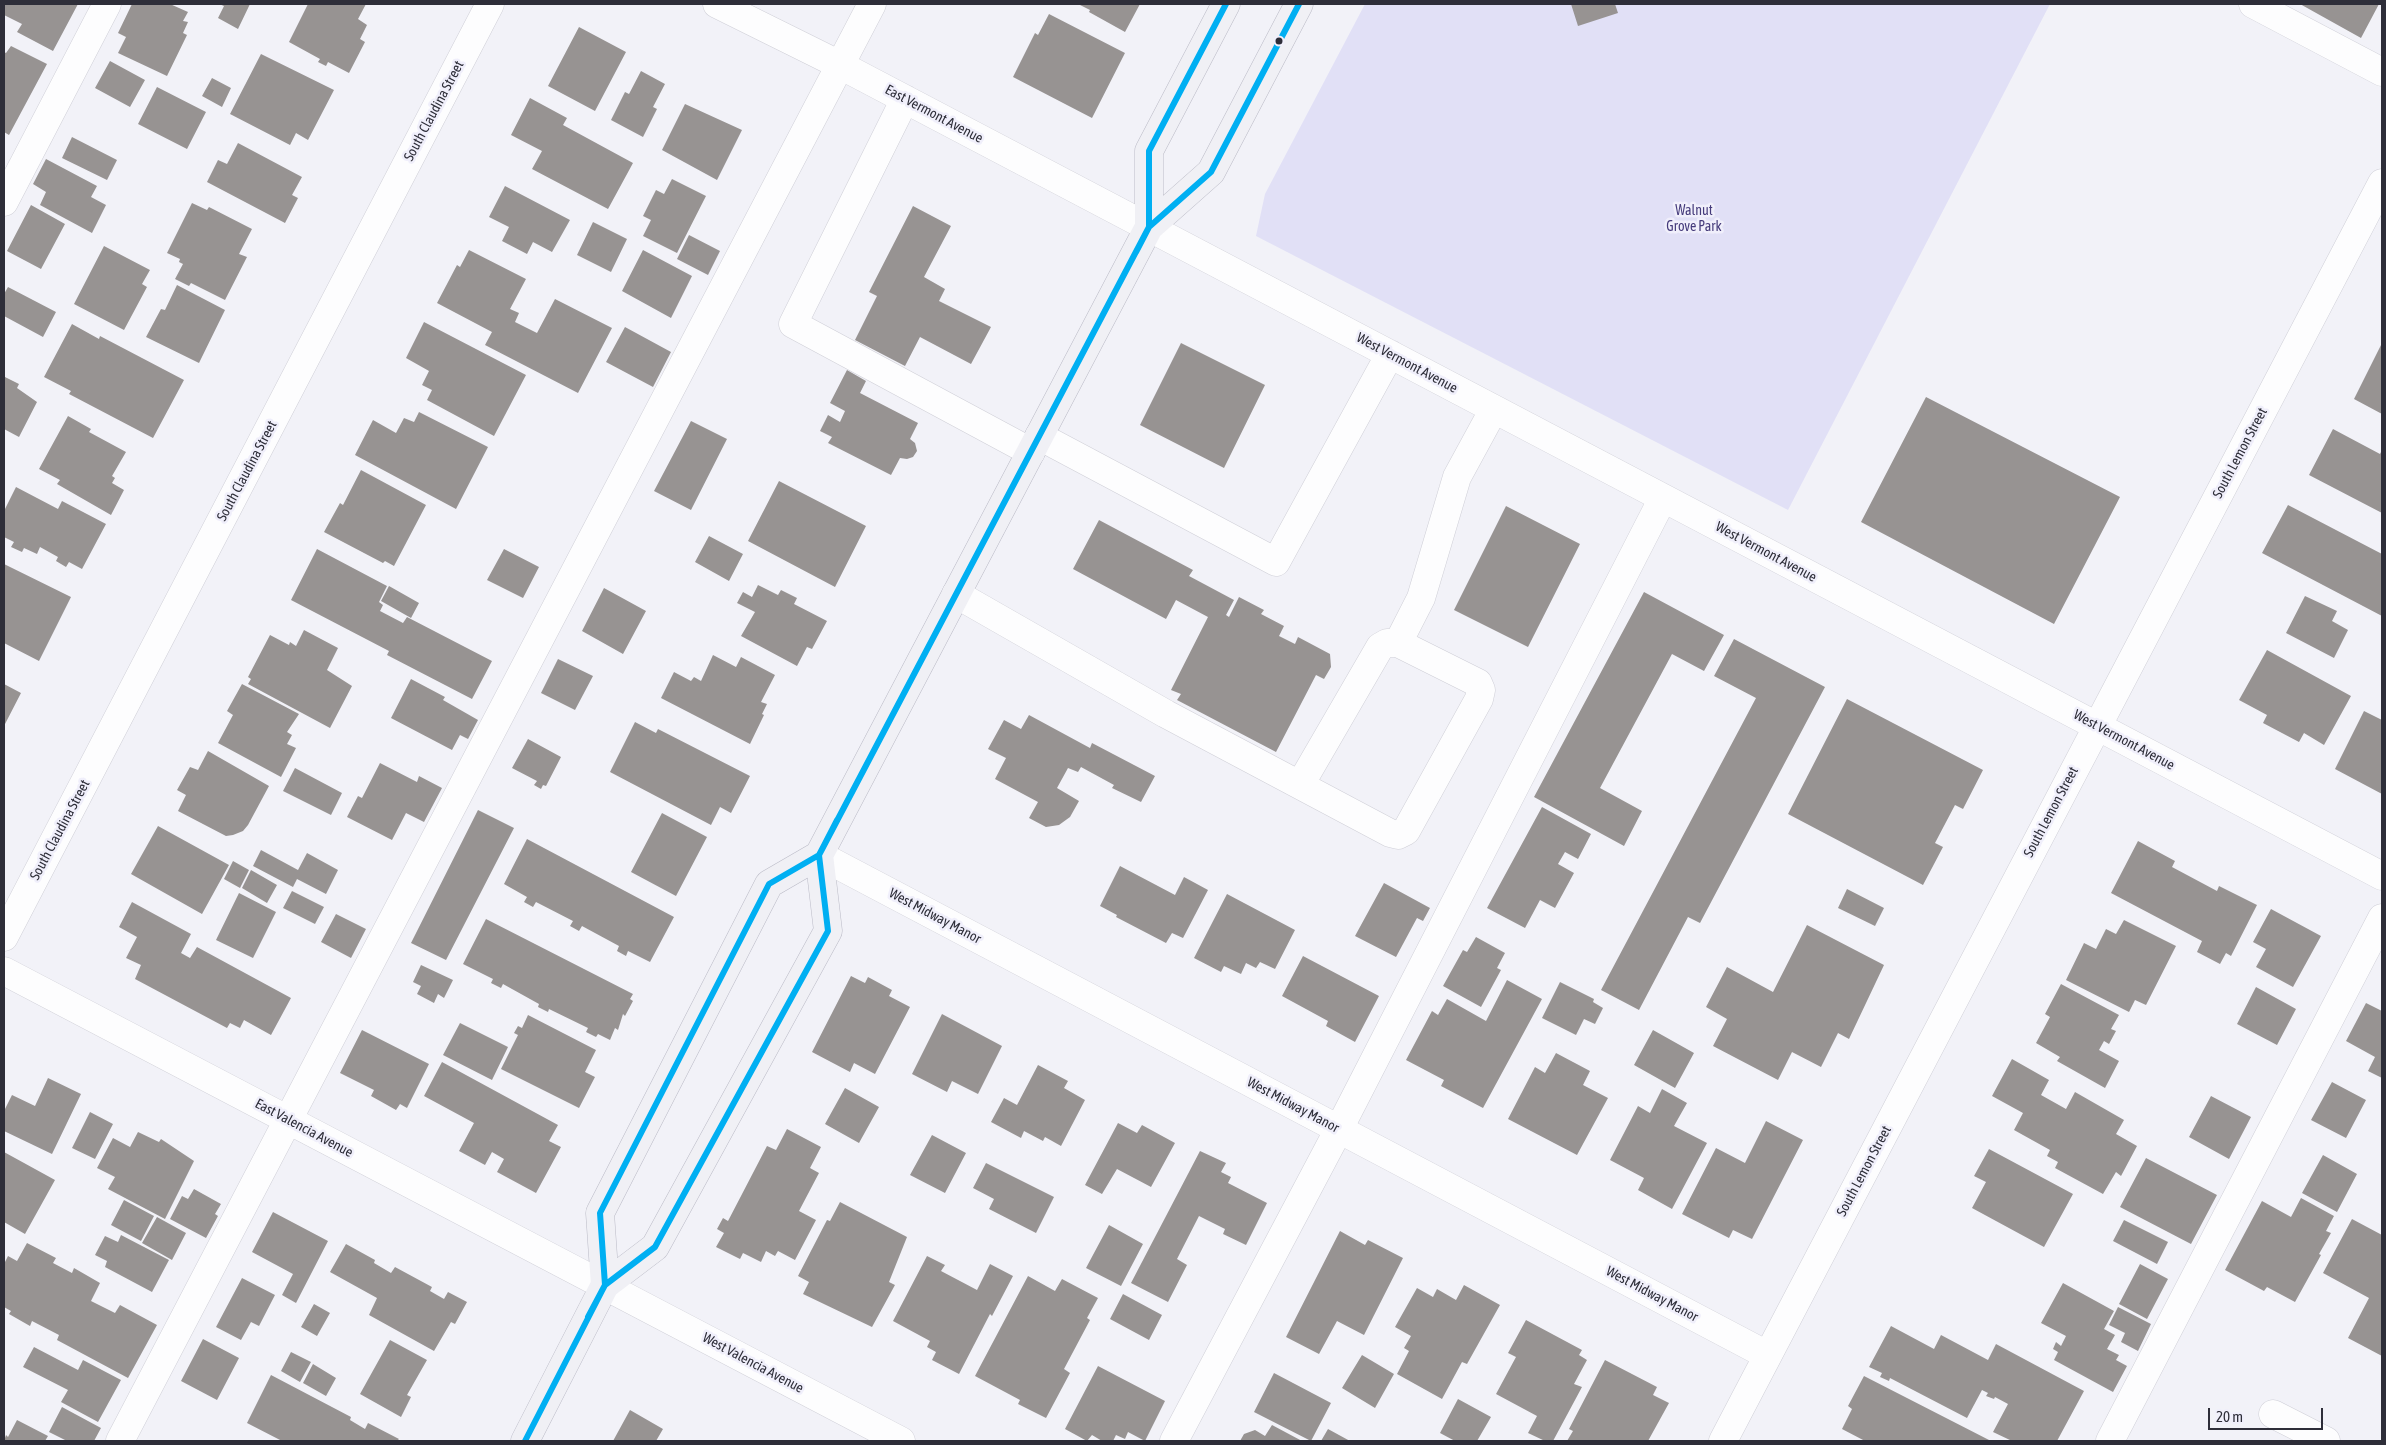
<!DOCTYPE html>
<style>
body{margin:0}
#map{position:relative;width:2386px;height:1445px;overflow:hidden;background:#f2f2f8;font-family:"Asap Condensed",sans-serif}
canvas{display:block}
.frame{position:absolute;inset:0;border:5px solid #2e2e39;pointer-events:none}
.scale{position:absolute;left:2208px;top:1408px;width:115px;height:22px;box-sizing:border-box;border:2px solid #2e2e39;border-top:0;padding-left:6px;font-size:15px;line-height:18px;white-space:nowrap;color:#2e2e39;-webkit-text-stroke:4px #f0effb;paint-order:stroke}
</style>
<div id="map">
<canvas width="2386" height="1445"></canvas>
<div class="frame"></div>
<div class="scale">20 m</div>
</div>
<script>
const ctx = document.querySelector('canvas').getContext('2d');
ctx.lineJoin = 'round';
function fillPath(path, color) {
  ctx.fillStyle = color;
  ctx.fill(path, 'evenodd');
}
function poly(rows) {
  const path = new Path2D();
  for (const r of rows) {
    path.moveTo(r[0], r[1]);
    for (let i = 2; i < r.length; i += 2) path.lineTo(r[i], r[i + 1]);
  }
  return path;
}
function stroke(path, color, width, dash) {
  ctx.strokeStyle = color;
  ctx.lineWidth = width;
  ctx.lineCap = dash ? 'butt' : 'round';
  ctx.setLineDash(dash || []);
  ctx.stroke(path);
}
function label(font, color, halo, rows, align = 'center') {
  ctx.font = font + ' "Asap Condensed",sans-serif';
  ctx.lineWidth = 5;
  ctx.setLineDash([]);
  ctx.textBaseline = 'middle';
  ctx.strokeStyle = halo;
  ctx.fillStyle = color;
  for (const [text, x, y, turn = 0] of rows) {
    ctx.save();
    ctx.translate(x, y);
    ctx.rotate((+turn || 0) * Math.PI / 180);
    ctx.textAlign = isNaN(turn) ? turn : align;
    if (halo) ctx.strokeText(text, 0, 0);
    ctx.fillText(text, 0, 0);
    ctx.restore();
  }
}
fillPath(poly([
 [1365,4,2050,4,1788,510,1256,236,1265,194]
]), '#e1e0f6');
fillPath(poly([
 [4,4,78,4,53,51,17,32,22,24,4,15],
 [132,4,170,4,188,12,183,21,188,22,183,33,187,35,167,76,118,53,126,37,118,33],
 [219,4,250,4,238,29,218,18,224,6],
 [308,4,366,4,358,19,367,25,360,39,365,42,349,73,328,62,326,66,318,62,320,59,289,42],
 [1078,4,1140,4,1125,32,1089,12,1090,10],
 [1571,4,1615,4,1618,13,1578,26],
 [2300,4,2379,4,2361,38],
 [1049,14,1125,53,1092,118,1013,77,1035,33,1038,35],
 [579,27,626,52,595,111,548,86],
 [11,46,47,64,9,135,4,132,4,52,6,53],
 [261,54,334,90,308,140,296,133,290,145,230,114],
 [110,61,145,80,130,107,95,88],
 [641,71,665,84,653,107,657,109,643,137,611,120,625,92,629,94],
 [212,78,231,88,222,107,202,96],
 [157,87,206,112,187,149,138,124],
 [530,98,567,118,563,125,633,163,608,209,532,169,542,151,511,135],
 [685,104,742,130,717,180,662,150],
 [72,137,117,160,107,180,62,158],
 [238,143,302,177,292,195,298,198,285,223,207,182,218,160,227,164],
 [46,159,97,186,91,197,106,205,92,233,40,205,46,192,33,184],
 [672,179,706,196,677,253,643,236,651,220,643,216,656,190,664,194],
 [505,186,570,220,552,252,533,242,527,254,502,241,509,227,489,217],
 [192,203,207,210,209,207,252,229,239,254,247,257,225,300,191,283,189,286,175,279,183,264,179,262,180,259,167,253],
 [31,205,65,224,41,269,7,251],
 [913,206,951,226,924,277,945,289,939,301,991,327,971,364,920,337,905,366,855,340,877,296,869,292],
 [593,222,627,239,611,272,577,255],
 [689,235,720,251,708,275,677,259],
 [104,246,150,270,142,284,147,287,124,330,74,304],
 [469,250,526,279,510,309,519,313,515,322,537,333,555,299,612,328,578,393,485,345,492,332,437,303,457,265,460,267],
 [643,250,692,276,671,318,622,291],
 [177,285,225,310,199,363,146,337,161,309,165,310],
 [8,287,56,312,43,337,4,316,4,294],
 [424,322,526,375,494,436,427,400,432,390,422,385,429,371,406,358],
 [72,324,99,339,100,336,184,380,153,438,69,394,71,391,44,377],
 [625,327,671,352,653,387,606,362],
 [1181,343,1265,385,1224,468,1140,425],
 [2382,343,2382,414,2354,399],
 [847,370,866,381,860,393,918,423,910,439,915,443,917,451,913,457,907,459,900,458,891,475,828,443,832,437,820,431,828,415,840,422,845,411,830,403],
 [5,377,19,384,17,388,37,402,19,437,4,429],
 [1926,397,2120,497,2054,624,1861,522],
 [419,412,488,447,456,509,355,455,373,420,396,433,404,418,414,422],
 [68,416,91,429,89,432,126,452,112,476,115,478,112,483,124,490,111,515,57,484,60,480,39,469],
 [691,421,727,439,691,510,654,491],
 [2333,429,2380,454,2382,450,2382,513,2309,475],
 [361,470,426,505,394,566,385,561,383,563,324,532,340,503,343,505],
 [779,481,866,526,835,587,748,541],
 [16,487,58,509,62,501,106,524,82,569,69,562,66,567,56,561,58,557,40,547,37,554,24,548,22,552,11,547,14,542,4,537,4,511],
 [2288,505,2382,554,2382,616,2262,553],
 [1506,506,1580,544,1528,647,1454,610],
 [1099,520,1193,570,1189,576,1234,600,1226,615,1229,617,1239,597,1264,610,1261,614,1284,626,1279,636,1295,644,1298,637,1330,654,1331,667,1324,679,1316,675,1276,752,1177,700,1181,694,1171,690,1208,617,1176,600,1166,619,1073,569],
 [709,536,743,554,729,581,695,562],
 [317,549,387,586,379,602,383,605,380,611,403,623,407,617,492,661,472,699,387,655,389,651,291,600],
 [504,549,539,567,523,598,487,580],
 [4,564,71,597,39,661,4,643],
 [758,585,778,595,781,590,797,598,794,604,827,621,812,649,807,647,797,666,741,636,755,612,737,603,743,592,752,597],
 [389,586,419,603,411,618,381,601],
 [604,588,646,611,623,654,582,631],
 [1644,592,1724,635,1704,671,1672,654,1600,788,1642,811,1624,846,1534,797],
 [2305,596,2337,611,2332,621,2348,630,2334,658,2286,633],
 [304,630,338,648,327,670,352,686,330,728,248,684,251,679,248,677,270,635,289,645,290,642,296,646],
 [1734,639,1825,687,1700,923,1688,917,1639,1010,1601,990,1756,698,1714,676],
 [2267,650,2351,696,2324,745,2304,733,2299,742,2263,723,2267,715,2239,700],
 [713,655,736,667,741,657,775,675,761,702,767,704,762,714,764,715,750,744,661,698,674,672,691,681,694,677,701,681],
 [558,659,593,676,575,710,541,693],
 [411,679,445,697,443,700,478,720,468,739,460,735,452,750,391,718],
 [4,684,21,693,4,726],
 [242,684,299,714,287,732,292,735,287,744,296,748,281,777,218,743,233,715,227,711],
 [1847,699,1983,770,1963,809,1955,805,1935,843,1943,847,1923,885,1788,814],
 [2364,711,2382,720,2382,794,2335,769],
 [1029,715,1090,748,1092,743,1155,776,1141,802,1112,788,1114,785,1081,767,1078,772,1068,768,1057,788,1079,801,1070,817,1059,825,1046,827,1029,818,1038,802,995,779,1006,758,988,749,1004,720,1021,729],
 [635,722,656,733,658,729,750,776,731,813,720,807,711,825,610,772],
 [528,739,561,757,546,786,543,785,541,789,534,785,537,781,512,768],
 [208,751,269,786,248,825,243,831,233,835,226,836,178,811,186,795,177,790,190,767,198,770],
 [380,763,417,782,419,776,442,788,424,822,406,813,392,840,347,817,358,796,362,798],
 [295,768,342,793,331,815,283,791],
 [1542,807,1591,834,1578,859,1565,852,1558,864,1574,873,1555,908,1540,900,1525,928,1487,908],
 [478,810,514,828,446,960,411,943],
 [662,813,707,837,676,896,631,872],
 [158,826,229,865,202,914,131,874],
 [527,839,674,917,650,962,628,951,626,956,617,951,619,946,582,926,579,931,570,926,573,921,536,902,533,907,524,902,527,897,504,884],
 [2138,841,2175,861,2172,867,2217,891,2219,886,2257,905,2231,956,2226,953,2220,964,2197,952,2202,941,2111,893],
 [261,850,298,870,307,853,338,870,326,894,297,879,293,887,253,866],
 [233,861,249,870,240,888,224,879],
 [1120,866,1175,895,1184,877,1208,890,1183,938,1172,933,1166,943,1116,917,1117,915,1100,906],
 [251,870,277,885,267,903,242,888],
 [1384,883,1430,908,1423,921,1417,918,1396,957,1355,936],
 [1847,889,1884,908,1875,926,1838,908],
 [292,891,324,907,315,924,283,908],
 [239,893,276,912,253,958,216,940],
 [1227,894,1295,930,1275,969,1260,962,1256,968,1246,963,1241,974,1224,966,1221,972,1194,958],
 [132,902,191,934,181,953,190,958,197,947,291,998,271,1035,244,1020,240,1028,230,1023,227,1028,135,979,141,965,126,958,137,937,119,927],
 [2271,909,2321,936,2293,987,2256,967,2266,949,2253,942],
 [336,914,366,929,351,958,321,942],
 [486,919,633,994,630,999,633,1001,625,1016,623,1014,618,1030,615,1028,610,1040,598,1034,596,1037,586,1032,588,1028,549,1009,548,1012,538,1007,539,1004,503,984,501,988,491,983,493,979,463,964],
 [2124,920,2176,946,2146,1005,2135,1000,2129,1012,2066,980,2084,943,2096,949,2106,929,2116,934],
 [1807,925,1884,965,1849,1039,1838,1033,1821,1067,1792,1052,1778,1080,1713,1046,1727,1019,1706,1007,1727,967,1773,992],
 [1476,937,1505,953,1497,968,1501,970,1481,1007,1443,986,1463,950,1467,952],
 [1303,956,1379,996,1355,1042,1326,1026,1328,1021,1282,996],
 [421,965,453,980,444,998,438,994,434,1003,417,994,421,986,413,982],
 [851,976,865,983,868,977,892,990,889,996,910,1007,875,1074,854,1063,850,1072,812,1052],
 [1507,980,1542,999,1483,1108,1441,1086,1444,1080,1406,1060,1432,1011,1438,1015,1447,999,1486,1021],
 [1560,982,1594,999,1593,1002,1603,1008,1595,1024,1584,1019,1576,1035,1542,1018],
 [2061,984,2119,1015,2111,1029,2116,1031,2109,1044,2104,1041,2099,1050,2119,1061,2105,1088,2057,1061,2060,1057,2036,1043,2050,1017,2045,1014],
 [2256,987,2296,1009,2277,1045,2237,1024],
 [2366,1003,2382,1011,2382,1078,2368,1071,2375,1057,2346,1041],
 [942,1014,1002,1046,978,1094,952,1081,947,1092,912,1074],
 [528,1015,596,1050,585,1072,595,1077,579,1108,501,1069,518,1035,514,1033,518,1026,522,1028],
 [460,1023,508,1047,492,1080,443,1055],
 [362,1030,429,1064,407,1108,400,1104,396,1110,371,1096,374,1090,340,1073],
 [1653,1030,1694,1053,1675,1088,1634,1065],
 [1556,1053,1590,1071,1583,1085,1608,1098,1577,1155,1508,1119,1535,1067,1545,1073],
 [2012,1059,2049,1080,2041,1095,2066,1109,2075,1092,2124,1120,2116,1134,2137,1146,2121,1176,2116,1172,2103,1194,2055,1168,2058,1162,2047,1156,2050,1150,2014,1130,2023,1113,1992,1096],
 [442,1062,558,1125,549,1141,561,1147,536,1193,497,1172,504,1159,492,1152,485,1165,459,1151,474,1123,424,1096],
 [1038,1065,1068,1081,1064,1088,1085,1100,1061,1146,1045,1137,1043,1141,1024,1131,1021,1138,991,1122,1004,1098,1017,1105],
 [48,1078,81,1094,52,1154,4,1131,4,1111,12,1095,35,1106],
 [2332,1082,2366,1100,2346,1138,2311,1120],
 [845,1088,879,1107,859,1143,825,1124],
 [1662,1089,1687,1103,1674,1126,1707,1143,1672,1209,1638,1190,1644,1178,1610,1160,1638,1106,1650,1113],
 [2211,1096,2251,1117,2229,1159,2189,1137],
 [90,1112,113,1124,95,1159,72,1148],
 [1766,1121,1803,1140,1752,1239,1733,1230,1729,1238,1682,1214,1716,1148,1745,1163],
 [1118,1123,1137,1133,1142,1125,1175,1143,1151,1187,1117,1169,1102,1194,1085,1185],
 [787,1129,821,1147,810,1168,819,1173,799,1211,816,1220,795,1260,778,1251,775,1256,766,1251,761,1262,743,1253,740,1259,716,1247,724,1233,717,1229,723,1218,728,1221,767,1146,776,1150],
 [138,1132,159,1142,161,1139,194,1161,165,1219,108,1189,115,1177,97,1168,113,1138,130,1147],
 [932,1135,966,1153,945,1193,910,1175],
 [1989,1149,2073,1194,2044,1247,1972,1208,1986,1182,1974,1176],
 [1200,1151,1226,1163,1221,1172,1231,1177,1228,1183,1267,1203,1246,1245,1223,1234,1225,1229,1199,1216,1177,1259,1187,1265,1168,1302,1131,1283],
 [4,1152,55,1180,25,1234,4,1222],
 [2323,1155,2357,1174,2337,1212,2302,1193],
 [2146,1158,2217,1195,2191,1244,2120,1207],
 [986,1163,1054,1197,1036,1233,989,1209,994,1199,973,1188],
 [194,1189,221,1204,215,1214,218,1216,206,1238,170,1219,182,1196,188,1199],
 [2301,1198,2334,1216,2326,1231,2331,1233,2319,1254,2321,1255,2295,1302,2267,1287,2264,1291,2225,1270,2262,1201,2291,1217],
 [124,1200,154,1216,141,1241,111,1225],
 [840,1202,907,1237,889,1282,895,1285,872,1327,803,1294,809,1282,798,1276,827,1220,830,1221],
 [273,1212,328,1241,296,1303,282,1295,293,1274,252,1252],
 [157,1217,186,1233,172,1260,142,1243],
 [2352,1219,2382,1235,2382,1356,2348,1338,2369,1298,2323,1273],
 [2124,1220,2168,1242,2157,1264,2113,1241],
 [1109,1225,1143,1244,1121,1286,1086,1268],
 [1340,1231,1365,1245,1368,1240,1403,1258,1364,1335,1337,1321,1319,1354,1286,1337],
 [121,1235,169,1260,152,1292,105,1267,107,1261,95,1255,105,1236,118,1242],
 [27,1243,56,1258,53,1263,72,1273,74,1268,100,1283,91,1301,115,1313,120,1305,157,1325,128,1378,57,1340,59,1335,32,1321,30,1326,9,1314,11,1311,4,1307,4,1264,8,1256,17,1261],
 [346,1244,375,1260,374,1263,391,1273,395,1267,432,1287,430,1291,444,1299,448,1292,467,1302,455,1324,451,1322,434,1351,369,1315,377,1298,330,1272],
 [927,1256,945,1265,941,1271,977,1290,990,1264,1013,1276,992,1316,990,1314,959,1374,932,1360,936,1352,927,1347,930,1341,893,1321],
 [2140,1264,2168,1279,2147,1319,2119,1304],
 [1028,1276,1055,1291,1062,1279,1098,1298,1087,1318,1090,1320,1064,1369,1070,1373,1046,1418,1018,1404,1020,1400,975,1376],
 [242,1278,275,1295,259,1326,251,1322,241,1340,216,1327],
 [2063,1283,2114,1311,2104,1329,2115,1335,2107,1349,2119,1355,2116,1360,2127,1366,2113,1392,2054,1360,2058,1352,2053,1349,2056,1342,2061,1346,2066,1336,2041,1323],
 [1464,1285,1500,1305,1467,1364,1462,1362,1442,1399,1397,1374,1409,1351,1404,1348,1411,1336,1395,1327,1417,1288,1433,1297,1437,1289,1456,1300],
 [1123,1294,1162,1315,1149,1340,1110,1319],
 [314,1304,330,1313,317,1336,301,1327],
 [2118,1307,2151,1324,2138,1351,2121,1342,2125,1333,2109,1325],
 [1526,1320,1582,1350,1579,1355,1587,1360,1574,1384,1582,1387,1553,1441,1545,1441,1528,1433,1537,1416,1496,1394,1516,1357,1508,1353],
 [1891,1326,1934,1349,1941,1335,1988,1360,1996,1344,2084,1391,2057,1441,2012,1441,1993,1432,2008,1404,1995,1397,1994,1399,1986,1396,1988,1393,1982,1390,1967,1418,1890,1378,1889,1381,1880,1377,1882,1373,1869,1367],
 [203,1339,239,1358,217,1400,181,1381],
 [390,1340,427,1360,407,1395,411,1397,401,1417,360,1394],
 [34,1347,78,1370,83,1360,121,1380,98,1422,61,1402,68,1390,23,1367],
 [291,1352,311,1362,300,1382,281,1371],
 [1362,1355,1394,1374,1375,1408,1342,1388],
 [1605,1360,1657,1387,1653,1395,1669,1403,1648,1441,1567,1441,1573,1431,1569,1429],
 [313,1364,336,1378,326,1396,303,1383],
 [1098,1366,1165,1401,1145,1441,1128,1432,1125,1439,1116,1435,1113,1441,1102,1441,1092,1435,1087,1441,1065,1429],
 [1274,1373,1331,1403,1311,1441,1254,1412],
 [271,1375,351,1417,350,1420,365,1429,368,1423,399,1439,397,1441,282,1441,247,1423],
 [1864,1376,1991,1441,1865,1441,1842,1429,1852,1409,1848,1406],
 [1458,1399,1491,1417,1477,1441,1455,1441,1440,1433],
 [62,1407,101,1428,94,1441,67,1441,49,1432],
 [630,1410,663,1429,656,1441,613,1441],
 [17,1420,48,1436,45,1441,4,1441,6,1435,8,1437],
 [1272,1425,1302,1441,1240,1441,1244,1434,1255,1430,1265,1436],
 [1328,1429,1350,1441,1321,1441]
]), '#979392');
const minor = poly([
 [717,4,840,65,2382,876],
 [2253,4,2382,72],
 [905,99,793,324,1031,452],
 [4,202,107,4],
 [1039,436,1276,562,1390,354],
 [956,594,1166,714,1390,833,1398,835,1406,831,1479,699,1481,690,1478,683,1398,643,1387,643,1380,647,1300,785],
 [1398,643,1421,598,1457,477,1494,409],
 [819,855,1767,1355],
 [4,937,490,4],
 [4,971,901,1441],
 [2273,1414,2326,1441],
 [120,1441,872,4],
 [1174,1441,1339,1129,1663,498],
 [1723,1441,2382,183],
 [2110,1441,2382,918]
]);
const major = poly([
 [1149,227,1149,151,1226,4],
 [605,1285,600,1213,769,884,819,855,1149,227,1211,172,1299,4],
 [525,1441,605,1285,655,1247,828,931,819,855]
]);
stroke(minor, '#cfcfd7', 29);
stroke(major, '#babac6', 29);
stroke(minor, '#fdfdfe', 28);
stroke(major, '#f0f0f5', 28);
stroke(poly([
 [1136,252,1149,227,1149,151,1226,4],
 [588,1317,605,1285,655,1247,828,931,819,855,837,820],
 [525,1441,605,1285,600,1213,769,884,819,855,1149,227,1211,172,1299,4]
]), '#00aff2', 6);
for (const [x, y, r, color] of [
 [1279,41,4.5,"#2e2e39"]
]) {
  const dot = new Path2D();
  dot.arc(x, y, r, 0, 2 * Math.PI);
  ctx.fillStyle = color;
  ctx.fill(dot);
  stroke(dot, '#f0effb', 2);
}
label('14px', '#2e2e39', '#f0effb', [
 ["South Claudina Street",434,111,-62],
 ["East Vermont Avenue",934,114,28],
 ["West Vermont Avenue",1407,363,28],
 ["South Lemon Street",2240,453,-62],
 ["South Claudina Street",247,471,-62],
 ["West Vermont Avenue",1766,552,28],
 ["West Vermont Avenue",2124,740,28],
 ["South Lemon Street",2051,812,-62],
 ["South Claudina Street",60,830,-62],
 ["West Midway Manor",935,916,28],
 ["West Midway Manor",1293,1105,28],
 ["East Valencia Avenue",304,1128,28],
 ["South Lemon Street",1864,1171,-62],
 ["West Midway Manor",1652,1294,28],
 ["West Valencia Avenue",753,1363,28]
]);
label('14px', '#453b7b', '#f0effb', [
 ["Walnut",1694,211],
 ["Grove Park",1694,227]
]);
</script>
